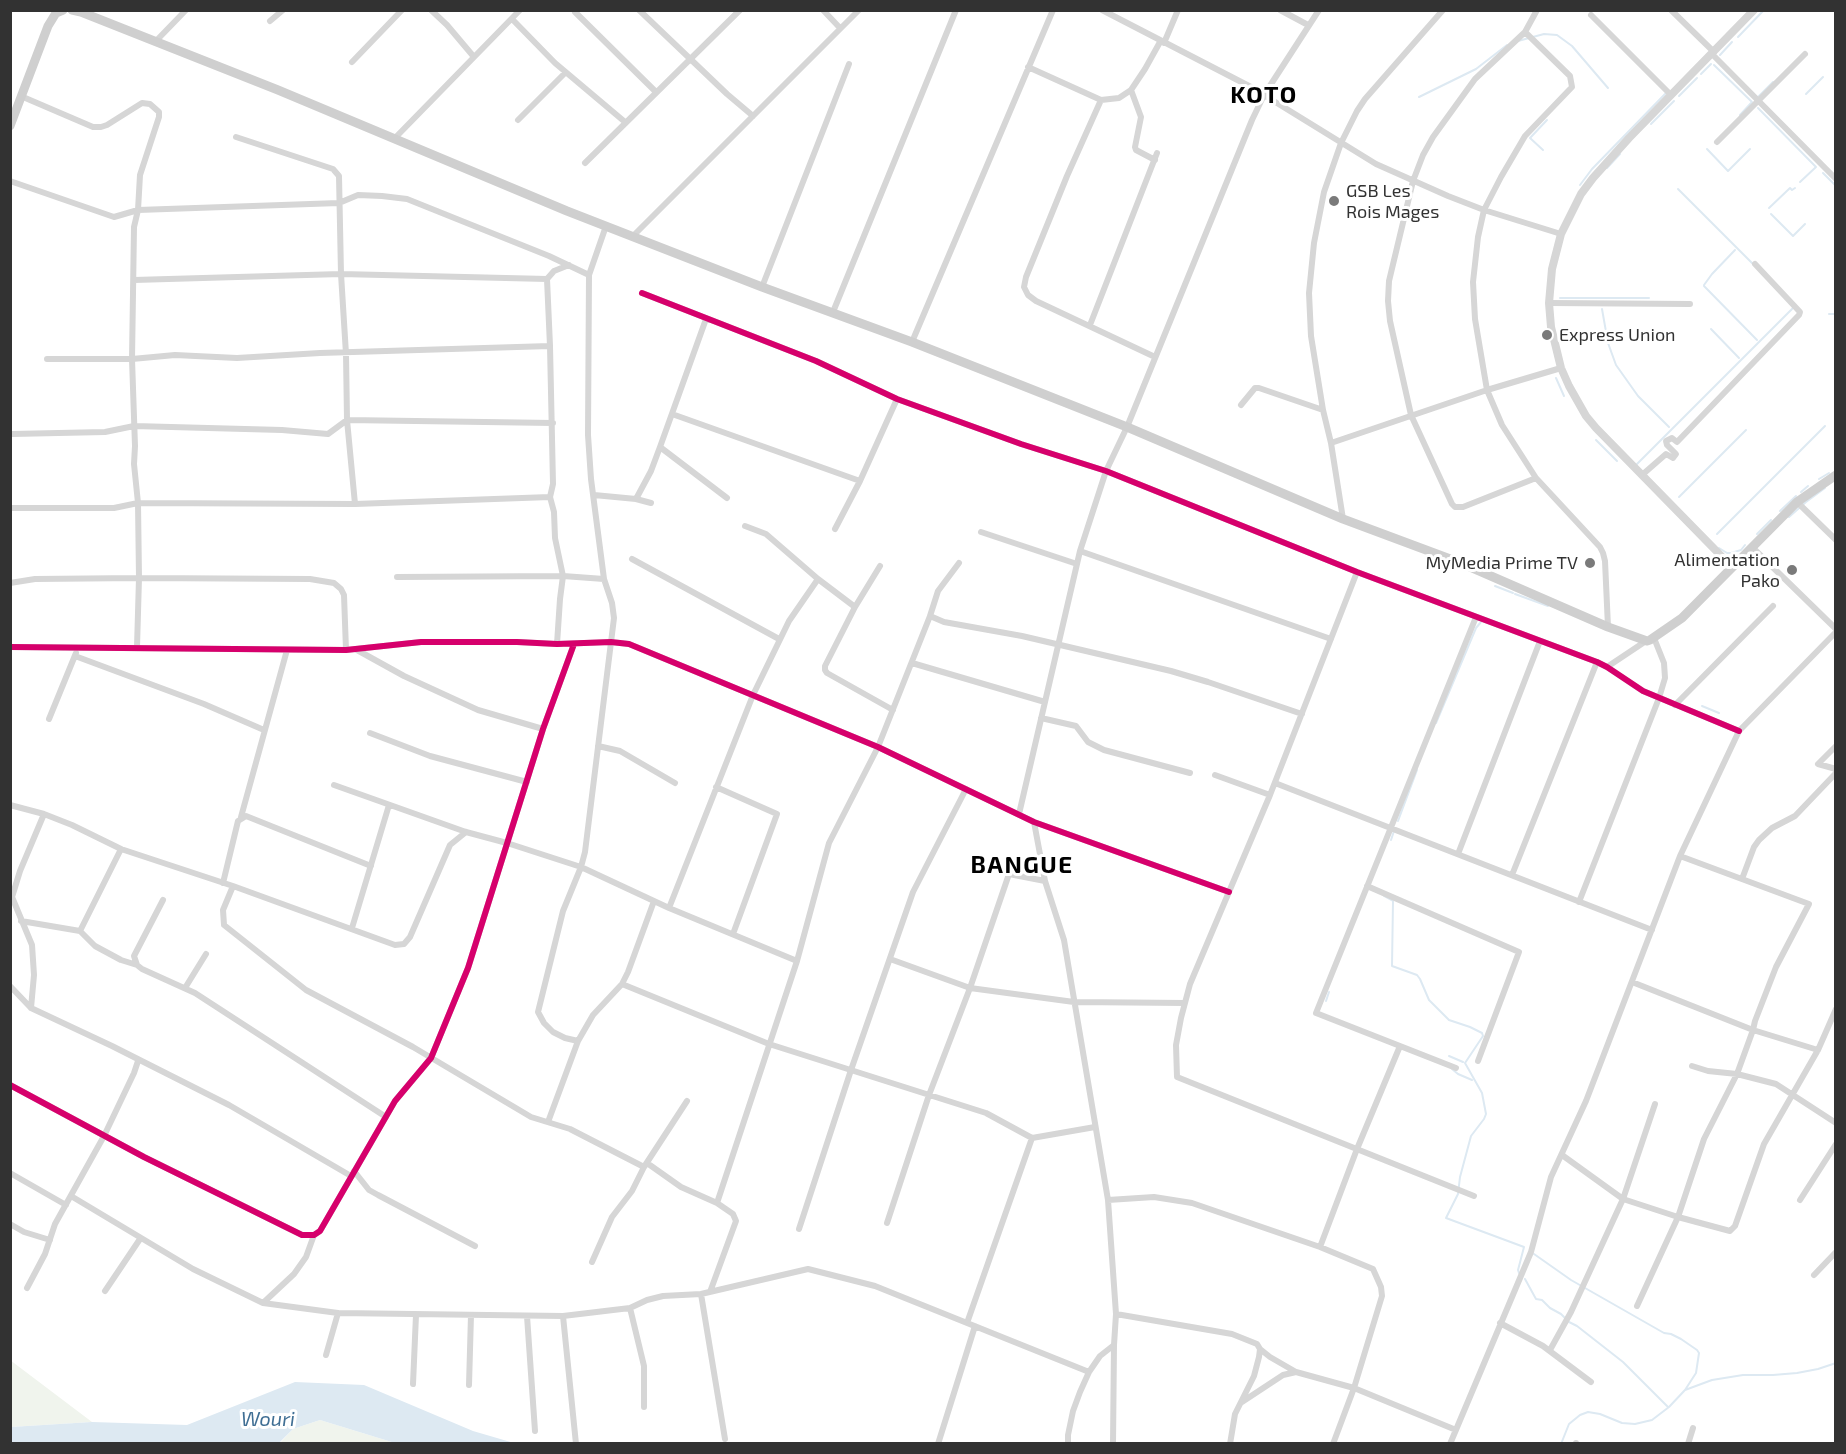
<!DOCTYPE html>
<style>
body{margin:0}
#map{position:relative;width:1846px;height:1454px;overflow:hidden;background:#fff;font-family:"Exo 2",sans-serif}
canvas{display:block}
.frame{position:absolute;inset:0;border:12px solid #323232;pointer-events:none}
</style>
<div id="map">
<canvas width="1846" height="1454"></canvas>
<div class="frame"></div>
</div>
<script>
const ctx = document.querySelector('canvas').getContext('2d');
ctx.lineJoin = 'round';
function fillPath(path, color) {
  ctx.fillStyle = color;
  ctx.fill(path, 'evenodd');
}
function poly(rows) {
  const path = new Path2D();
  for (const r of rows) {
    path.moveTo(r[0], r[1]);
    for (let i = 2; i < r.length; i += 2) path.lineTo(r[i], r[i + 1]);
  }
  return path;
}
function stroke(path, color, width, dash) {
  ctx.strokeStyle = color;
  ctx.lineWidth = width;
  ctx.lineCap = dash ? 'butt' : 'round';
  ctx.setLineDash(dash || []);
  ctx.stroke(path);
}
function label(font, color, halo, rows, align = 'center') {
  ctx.font = font + ' "Exo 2",sans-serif';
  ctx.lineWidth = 6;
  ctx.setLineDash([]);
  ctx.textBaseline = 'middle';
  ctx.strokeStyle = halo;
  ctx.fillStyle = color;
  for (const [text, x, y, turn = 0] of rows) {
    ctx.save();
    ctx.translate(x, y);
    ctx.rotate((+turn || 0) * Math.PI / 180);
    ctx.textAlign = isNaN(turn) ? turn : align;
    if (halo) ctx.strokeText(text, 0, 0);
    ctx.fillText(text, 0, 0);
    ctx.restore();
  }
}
fillPath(poly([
 [10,1360,92,1422,11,1427],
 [320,1420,395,1443,279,1444,293,1429]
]), '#f0f4ed');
fillPath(poly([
 [295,1382,364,1385,473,1431,514,1443,395,1443,320,1420,293,1429,279,1443,11,1443,11,1427,92,1422,187,1425]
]), '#dde9f2');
stroke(poly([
 [1738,37,1764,10],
 [1518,41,1544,34,1557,35,1572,46,1608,88],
 [1720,55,1732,42],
 [1714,65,1752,102,1740,115],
 [1701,74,1711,64],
 [1806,94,1823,77],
 [1679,96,1697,78],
 [1419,97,1476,69,1507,45],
 [1758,97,1773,82],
 [1758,108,1816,167,1800,182],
 [1651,124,1674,101],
 [1707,149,1728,171,1750,149],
 [1543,150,1530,138,1547,120],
 [1607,168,1620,154],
 [1823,173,1836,186],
 [1580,185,1592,169,1666,93],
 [1678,189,1754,265],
 [1769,208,1790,188,1792,190,1795,188],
 [1771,214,1793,236,1805,224],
 [1704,285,1712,274,1735,250],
 [1704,286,1757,340],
 [1560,298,1649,298],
 [1602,309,1608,343,1616,365,1638,396,1669,427],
 [1829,314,1836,314],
 [1711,329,1739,358],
 [1556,378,1564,396],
 [1596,440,1617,461],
 [1637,464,1794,307],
 [1819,479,1829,473],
 [1801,492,1808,486],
 [1679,497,1746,430],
 [1780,511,1796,496],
 [1789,517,1806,502,1825,488],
 [1717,534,1825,426],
 [1757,534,1771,520],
 [1719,548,1727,553,1731,553,1741,550,1745,545],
 [1495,586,1513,593],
 [1515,594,1548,606],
 [1702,706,1719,713],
 [1436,723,1476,628,1481,622],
 [1398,821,1417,770],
 [1391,840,1394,831],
 [1384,896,1393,901,1392,966,1417,975,1420,979,1429,1000,1449,1020,1470,1027,1482,1033,1483,1036,1465,1063,1482,1093,1486,1114,1484,1119,1471,1136,1460,1177,1458,1194,1446,1218,1524,1247,1518,1270,1519,1273],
 [1326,1001,1329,992],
 [1449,1056,1463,1062],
 [1452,1069,1458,1074,1472,1080],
 [1534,1254,1571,1280,1664,1333,1671,1334,1681,1339,1697,1350,1699,1353,1696,1373,1685,1390],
 [1525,1279,1536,1299,1542,1300,1550,1308,1561,1314,1569,1322,1577,1326,1623,1362,1668,1407],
 [1561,1444,1569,1424,1580,1415,1588,1412,1600,1414,1622,1423,1635,1424,1652,1420,1669,1407,1685,1390,1712,1380,1743,1375,1773,1375,1797,1373,1818,1369,1836,1363]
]), '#dde9f2', 2);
stroke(poly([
 [431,10,447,25,474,57],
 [639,10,727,94,753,116],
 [823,10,840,28],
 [1102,10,1251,87,1376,164,1448,196,1484,210,1561,234],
 [1280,10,1308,25],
 [1671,10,1714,52],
 [575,12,656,92],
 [1591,15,1671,95],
 [512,19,555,63,625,122],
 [270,21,283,10],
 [1525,32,1570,76,1572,87,1525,136,1501,177,1484,210,1478,237,1473,282,1475,319,1487,390,1502,425,1536,478,1600,547,1603,553,1605,561,1608,627],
 [155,42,186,10],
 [1164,43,1178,10],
 [1712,54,1836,179],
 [352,62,402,10],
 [1028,67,1101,100,1119,98,1131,90,1145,69,1160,42],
 [1131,90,1141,117,1135,147,1136,150,1155,160],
 [23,97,93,127,101,127,107,125,142,103,150,104,159,112,159,117,140,175,138,210,134,227,132,359,135,446,134,464,138,503,139,578,137,647],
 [1101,100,1067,176,1026,277,1024,287,1028,295,1036,301,1155,357],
 [518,120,565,73],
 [236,137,333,169,339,176,341,274,346,354,347,420,355,504],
 [394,139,520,10],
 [1717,142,1805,54],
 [585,163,740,10],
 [10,181,114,217,138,210,339,203,358,195,382,196,407,199,549,256,589,275],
 [633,236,859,10],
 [134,280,341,274,547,279],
 [762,287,849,64],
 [642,293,816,361,897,399,1021,444,1106,471,1357,572,1597,662,1607,667,1643,691,1739,731],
 [1549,303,1690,304],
 [833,312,956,10],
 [1090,325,1157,153],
 [912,342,1053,10],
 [550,346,553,484,550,497,554,512,555,538,563,576,560,599,557,644],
 [47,359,132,359,175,355,237,358,320,353,550,346,547,279,554,271,569,265],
 [1241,405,1255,388,1259,388,1323,410],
 [672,414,860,481],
 [12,434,105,432,134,426,282,430,328,434,347,420,553,423],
 [1331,443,1487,390,1561,368],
 [660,447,727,498],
 [1642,475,1666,454,1673,458,1676,454,1667,445,1666,441,1672,438,1677,442,1799,315,1800,312,1755,264],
 [1536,478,1463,507,1455,507,1452,504,1411,415,1390,321,1388,301,1389,281,1413,181,1423,155,1433,137,1475,79,1525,32,1537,10],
 [594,495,636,499,651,503],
 [636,499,651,471,660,447,706,319],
 [1797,502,1836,540],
 [10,508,114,508,138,503,355,504,550,497],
 [1343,519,1331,443,1323,410,1311,336,1309,293,1314,243,1324,192,1341,143,1357,111,1365,99,1443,10],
 [745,526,766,534,818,579,855,607],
 [835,529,860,481,897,399],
 [981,532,1077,564],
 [1752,547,1836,629],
 [1080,551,1331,639],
 [632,559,779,639],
 [880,566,855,607,825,666,825,670,827,673,893,710],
 [1357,572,1270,795,1190,984,1181,1018,1176,1045,1177,1077,1474,1196],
 [604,579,591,479,588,435,589,275,606,226],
 [10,583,35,579,139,578,310,579,334,583,341,589,344,595,346,650],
 [930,616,938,591,959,563],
 [10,647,346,650,421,642,517,642,557,644,611,642,629,644,878,747,1034,822,1229,892],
 [357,650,404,676,478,710,543,729],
 [75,656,204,704,264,730],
 [912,663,1045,702],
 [1607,667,1646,641],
 [1675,705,1773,606],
 [1041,718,1076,726,1088,742,1104,750,1190,773],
 [49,719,76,653],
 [370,733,430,756,527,782],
 [598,746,620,751,675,783],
 [1836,746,1818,764,1836,769],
 [1215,775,1270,795],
 [1275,783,1652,930],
 [334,785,466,832,507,843,581,867,585,852,614,618,612,603,604,579,563,576,397,577],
 [716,787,777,814,733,934],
 [10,805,44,814,72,825,121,849,233,886,395,945,404,944,410,937,450,845,466,832],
 [1019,814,1080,551,1106,471,1127,427,1252,120,1264,95,1319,10],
 [241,817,287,650],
 [1034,822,1045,881,1064,940,1108,1200,1116,1314,1114,1345,1100,1356,1089,1372,1080,1392,1073,1411,1068,1435,1068,1444],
 [1458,854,1540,641],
 [1680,856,1809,904,1776,967,1755,1021,1753,1030,1818,1050],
 [1512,875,1597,662],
 [1742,879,1754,847,1759,840,1772,828,1795,816,1836,773],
 [223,883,238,821,246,816,371,866],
 [233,886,223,910,224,925,306,990,413,1047,531,1117,570,1129,644,1167],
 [1367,886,1519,952,1478,1061],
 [163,900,134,956,137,965,142,969,195,993,386,1117],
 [1579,902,1659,698,1665,678,1664,663,1654,638],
 [669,908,753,695,789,621,818,579],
 [21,921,80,931,121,849],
 [352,928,389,805],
 [80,931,95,946,121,960,137,965],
 [890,959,970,988,1074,1002,1185,1003],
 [1632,982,1753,1030,1737,1074,1704,1139,1678,1217,1637,1306],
 [622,984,769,1044,986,1113,1032,1138,1095,1127],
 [10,986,31,1008,112,1046,229,1105,351,1176],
 [185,988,206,954],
 [31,1008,34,975,32,945,12,897,20,871,44,814],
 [578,1041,565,1038,553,1032,544,1023,538,1012,563,911,581,867,669,908,797,961],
 [1692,1066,1708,1071,1737,1074,1776,1084,1836,1123],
 [1456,1068,1316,1013,1476,617],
 [10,1085,144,1157,302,1235,314,1235,320,1231,395,1101,431,1058,468,968,543,729,574,644],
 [548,1122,578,1041,593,1015,622,984,628,972,654,901],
 [1562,1155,1623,1199,1678,1217,1730,1231,1735,1226,1764,1144,1818,1050,1836,1009],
 [647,1163,681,1187,717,1203,733,1214,736,1221,710,1292],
 [354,1171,369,1190,378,1195,475,1246],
 [10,1173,66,1205],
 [71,1196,193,1269,263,1303,294,1274,306,1257,314,1235],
 [1108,1200,1154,1197,1192,1203,1320,1247,1373,1269,1381,1287,1382,1296,1354,1388,1333,1444],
 [1800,1200,1836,1144],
 [717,1203,797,961,829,843,878,747,930,616,944,622,1022,636,1171,671,1208,682,1302,714],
 [887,1223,929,1095,970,988,1009,874,1045,881],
 [10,1224,24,1232,50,1240],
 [799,1229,851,1070,913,892,966,789],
 [1320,1247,1357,1149,1400,1046],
 [592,1262,612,1217,632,1191,644,1167,687,1101],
 [1814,1275,1836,1252],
 [27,1288,45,1254,55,1224,104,1136,134,1073,138,1061],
 [105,1291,140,1239],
 [701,1294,725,1439],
 [263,1303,338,1313,563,1316],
 [630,1308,644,1366,644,1407],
 [1116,1314,1232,1334,1257,1344,1260,1349,1259,1357,1254,1376,1235,1414,1230,1444],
 [527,1316,535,1431],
 [967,1323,1032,1138],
 [1500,1323,1543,1346,1591,1382],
 [1260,1349,1270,1357,1296,1372,1354,1388,1456,1430],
 [1550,1350,1571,1312,1623,1199,1655,1104],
 [326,1355,338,1313],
 [413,1384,416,1315],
 [469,1385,471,1315],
 [1242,1402,1283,1375,1296,1372],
 [1576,1443,1576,1444],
 [576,1444,563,1316,630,1308,647,1300,663,1296,701,1294,808,1269,875,1286,1089,1372],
 [938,1444,975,1326],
 [1113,1444,1114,1345],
 [1450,1444,1531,1252,1551,1177,1586,1101,1680,856,1739,731,1836,632],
 [1688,1444,1693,1428]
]), '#d6d6d6', 6);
stroke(poly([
 [1732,567,1596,428,1586,416,1569,386,1561,368,1551,327,1549,303,1552,269,1561,234,1581,194,1593,178,1629,138,1754,10]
]), '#d6d6d6', 8);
stroke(poly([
 [72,10,81,12,278,90,567,211,762,287,912,342,1127,427,1343,519,1461,563,1608,627,1647,641,1650,640,1682,618,1797,502,1836,475],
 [10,126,48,26,56,13,63,10]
]), '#cfcfcf', 9);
stroke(poly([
 [642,293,816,361,897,399,1021,444,1106,471,1357,572,1597,662,1607,667,1643,691,1739,731],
 [10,647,346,650,421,642,517,642,557,644,611,642,629,644,878,747,1034,822,1229,892],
 [10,1085,144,1157,302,1235,314,1235,320,1231,395,1101,431,1058,468,968,543,729,574,644]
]), '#d6006c', 6);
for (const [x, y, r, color] of [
 [1334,201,6,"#7a7a7a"],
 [1547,335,6,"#7a7a7a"],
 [1590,563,6,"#7a7a7a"],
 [1792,570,6,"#7a7a7a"]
]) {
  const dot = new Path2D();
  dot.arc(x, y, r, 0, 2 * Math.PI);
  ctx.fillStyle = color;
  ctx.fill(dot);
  stroke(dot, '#fff', 2);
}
label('18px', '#323232', '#fff', [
 ["GSB Les",1346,191],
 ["Rois Mages",1346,212],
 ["Express Union",1559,335],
 ["Alimentation",1780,560,"right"],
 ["Pako",1780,581,"right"],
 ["MyMedia Prime TV",1578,563,"right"]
], 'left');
label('italic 20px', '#406f94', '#fff', [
 ["Wouri",268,1419]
]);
ctx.letterSpacing = '1.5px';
label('bold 24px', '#000', '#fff', [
 ["KOTO",1264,95],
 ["BANGUE",1022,865]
]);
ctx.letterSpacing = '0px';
</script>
